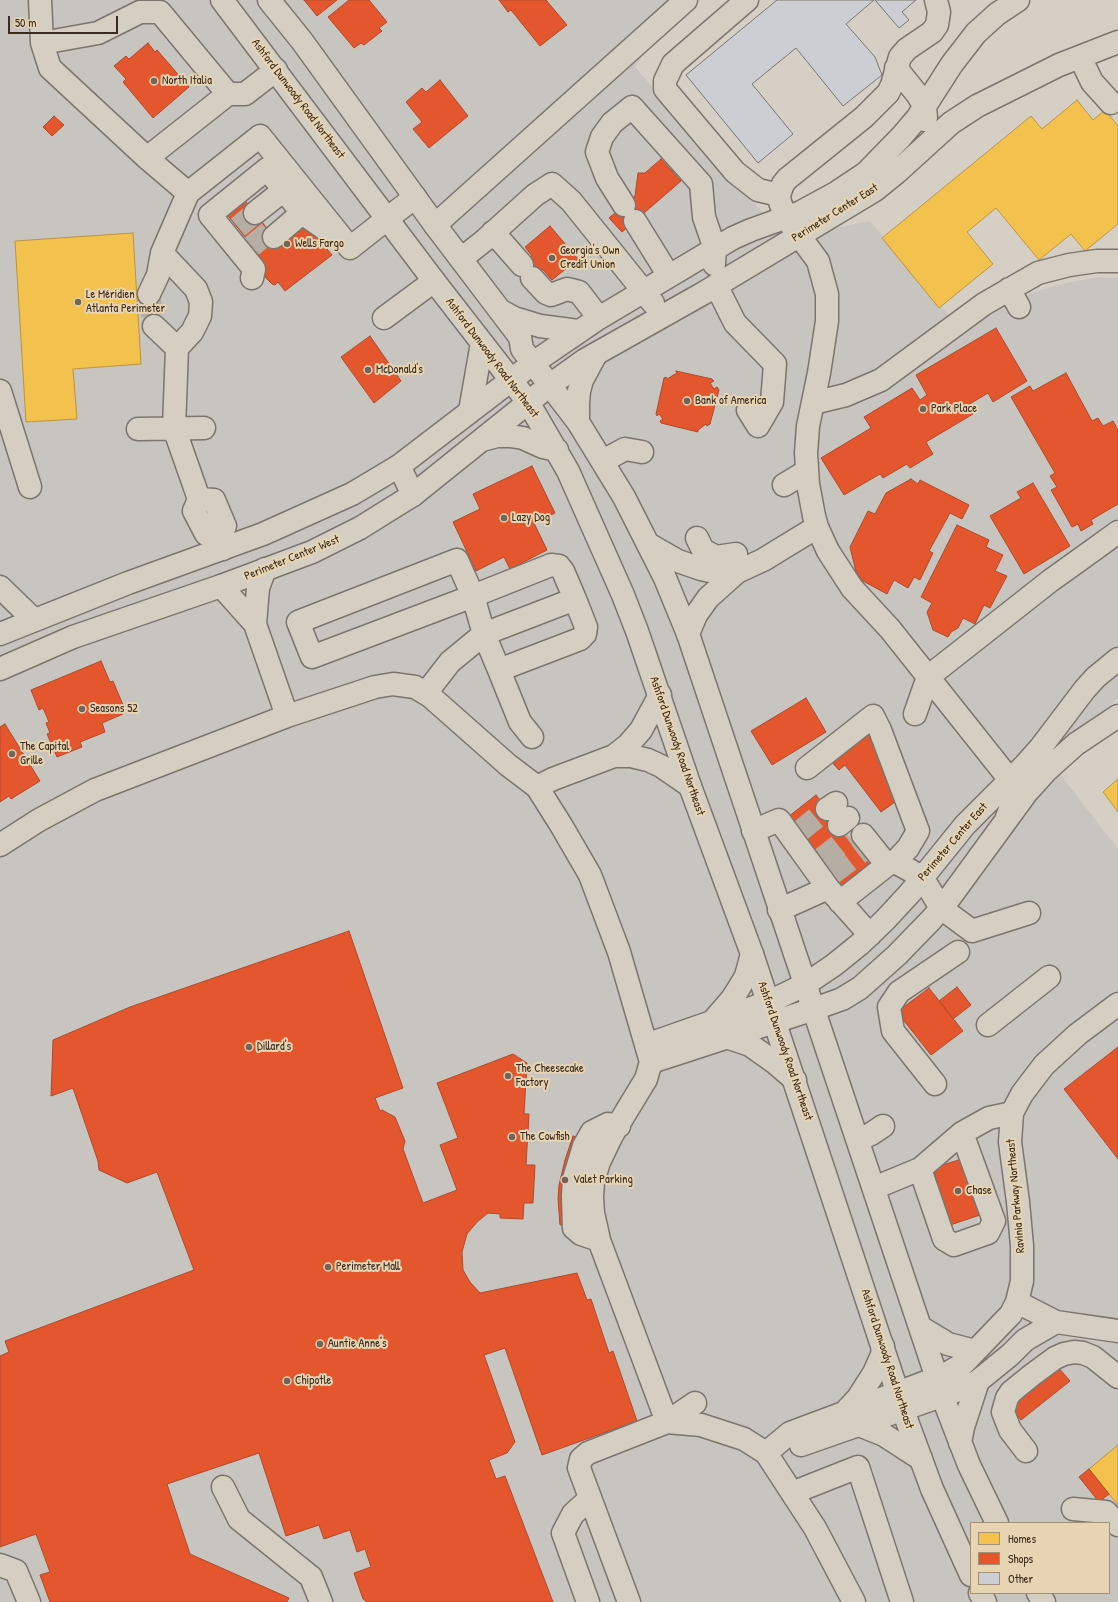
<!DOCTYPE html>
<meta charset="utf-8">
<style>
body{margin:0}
#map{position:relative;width:1118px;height:1602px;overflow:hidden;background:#d5cfc5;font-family:"Patrick Hand",sans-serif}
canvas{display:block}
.legend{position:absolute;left:970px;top:1522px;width:140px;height:72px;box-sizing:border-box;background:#e6d4b2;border:1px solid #a29077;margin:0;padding:5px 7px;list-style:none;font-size:12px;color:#3b2a1e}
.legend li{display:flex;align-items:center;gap:8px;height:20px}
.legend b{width:20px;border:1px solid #a29077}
.scale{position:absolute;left:8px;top:16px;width:110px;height:18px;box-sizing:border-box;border:2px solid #3b2a1e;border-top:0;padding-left:5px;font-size:12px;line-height:14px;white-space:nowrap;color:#3b2a1e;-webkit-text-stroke:3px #e6d4b2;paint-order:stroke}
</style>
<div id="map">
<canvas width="1118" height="1602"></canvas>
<ul class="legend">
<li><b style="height:11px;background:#f2c14e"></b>Homes</li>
<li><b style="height:11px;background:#e4572e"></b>Shops</li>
<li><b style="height:11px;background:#ccced3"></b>Other</li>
</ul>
<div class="scale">50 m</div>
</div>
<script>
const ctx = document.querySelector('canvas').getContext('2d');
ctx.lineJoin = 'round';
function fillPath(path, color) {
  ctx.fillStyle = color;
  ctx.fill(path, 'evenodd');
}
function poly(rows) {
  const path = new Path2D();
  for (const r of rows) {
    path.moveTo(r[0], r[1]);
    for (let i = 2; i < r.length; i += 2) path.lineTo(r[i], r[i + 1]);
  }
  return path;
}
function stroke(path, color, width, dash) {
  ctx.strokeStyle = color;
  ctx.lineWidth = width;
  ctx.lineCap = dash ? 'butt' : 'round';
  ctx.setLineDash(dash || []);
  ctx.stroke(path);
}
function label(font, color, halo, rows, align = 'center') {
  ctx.font = font + ' "Patrick Hand",sans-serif';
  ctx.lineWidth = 4;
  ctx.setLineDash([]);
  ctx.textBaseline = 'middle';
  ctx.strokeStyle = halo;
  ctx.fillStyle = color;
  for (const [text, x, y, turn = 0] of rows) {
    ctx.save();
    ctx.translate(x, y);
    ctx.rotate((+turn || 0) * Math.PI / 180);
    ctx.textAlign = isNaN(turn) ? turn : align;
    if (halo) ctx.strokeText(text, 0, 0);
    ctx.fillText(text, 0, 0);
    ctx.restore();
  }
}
fillPath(poly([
 [0,0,680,0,635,67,785,238,870,221,961,330,999,306,1031,293,1066,283,1100,277,1118,278,1118,699,1046,756,1118,849,1118,1602,0,1602],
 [971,1523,1109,1523,1109,1593,971,1593]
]), '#c8c4c0');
const homes = poly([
 [1077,100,1093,120,1105,110,1118,126,1118,224,1085,251,1071,234,1039,260,996,208,967,232,993,264,939,308,882,238,1031,116,1042,129,1077,100],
 [133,233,141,364,73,369,77,419,26,422,15,241,133,233],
 [1118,779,1118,812,1103,792,1118,779],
 [1118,1445,1118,1505,1089,1469,1118,1445]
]);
fillPath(homes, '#f2c14e');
stroke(homes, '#bb9440', 1);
const shops = poly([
 [304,0,337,0,317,16,304,0],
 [349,0,369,0,387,22,379,28,382,31,364,45,361,43,354,48,328,17,349,0],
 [499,0,546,0,567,25,540,46,511,10,508,12,499,0],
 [148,43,155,52,157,50,189,87,153,118,123,82,126,79,114,66,126,56,129,59,148,43],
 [440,80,468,116,429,148,413,129,422,122,406,102,422,88,426,92,440,80],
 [54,116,64,125,52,136,43,127,54,116],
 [661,159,681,181,622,232,609,218,635,196,638,173,645,173,661,159],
 [243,198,277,241,304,219,323,237,322,243,332,255,285,291,278,282,275,285,272,284,265,277,257,256,259,254,225,212,243,198],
 [550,226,578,259,552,280,542,269,528,281,517,269,532,256,525,247,550,226],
 [996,328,1027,381,993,402,988,393,968,405,973,414,926,442,933,454,910,468,907,464,883,478,880,474,844,495,821,458,871,428,864,417,912,388,920,400,927,395,916,375,996,328],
 [370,336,401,381,374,403,341,357,370,336],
 [676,371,712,379,714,381,710,383,714,389,717,387,719,390,710,424,707,426,706,424,698,430,698,432,661,423,660,421,663,419,659,414,657,416,656,414,664,378,666,377,667,379,677,373,676,371],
 [1066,373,1092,421,1098,418,1103,426,1113,421,1118,430,1118,504,1091,520,1093,524,1081,531,1078,524,1072,527,1051,490,1057,487,1050,476,1055,473,1011,397,1030,386,1033,391,1066,373],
 [532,466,555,513,534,523,547,550,510,569,504,557,476,571,453,522,480,509,473,494,532,466],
 [911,479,918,484,920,480,969,505,962,519,950,513,929,551,933,553,920,580,914,577,908,588,894,580,887,594,863,581,856,572,850,547,868,511,875,514,886,493,911,479],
 [1033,483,1070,546,1024,574,990,516,1021,498,1017,492,1033,483],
 [957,525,989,540,986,547,1003,555,995,571,1007,576,990,608,984,605,975,624,963,618,958,628,951,632,948,637,933,630,927,612,932,603,921,597,957,525],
 [101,661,110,682,113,681,123,705,120,707,123,714,102,723,105,732,80,742,82,747,57,757,47,734,50,733,46,723,49,722,43,708,39,710,31,690,101,661],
 [806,698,826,732,772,765,751,731,806,698],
 [5,724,40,781,11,799,9,796,0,802,0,727,5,724],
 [866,729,877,744,895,802,881,812,845,765,839,770,828,758,866,729],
 [816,795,873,869,845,891,788,817,816,795],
 [349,931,403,1088,375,1098,380,1111,382,1110,395,1117,405,1141,403,1149,423,1203,457,1190,440,1145,458,1138,437,1083,513,1054,527,1063,524,1114,529,1114,526,1165,535,1165,533,1203,524,1203,523,1219,500,1218,500,1214,488,1213,477,1222,467,1234,462,1252,463,1270,470,1282,480,1293,577,1273,587,1300,591,1299,609,1353,613,1351,637,1421,542,1455,505,1348,484,1355,515,1442,507,1453,489,1460,496,1479,505,1476,553,1602,367,1602,363,1599,354,1573,371,1567,365,1549,357,1552,350,1530,324,1539,319,1525,286,1536,259,1453,167,1484,190,1554,289,1598,287,1602,50,1602,40,1575,50,1572,36,1534,0,1547,0,1356,9,1352,5,1341,194,1270,157,1172,127,1183,99,1170,98,1161,73,1088,51,1096,53,1040,130,1007,349,931],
 [957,987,971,1005,953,1019,939,1001,957,987],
 [929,988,963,1031,931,1055,897,1012,929,988],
 [1118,1047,1118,1159,1064,1089,1118,1047],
 [573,1136,582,1140,570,1223,560,1225,558,1199,559,1185,565,1160,573,1136],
 [965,1158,983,1214,950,1225,933,1168,965,1158],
 [1057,1366,1070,1381,1021,1420,1009,1404,1057,1366],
 [1089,1469,1109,1494,1099,1502,1079,1477,1089,1469]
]);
fillPath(shops, '#e4572e');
stroke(shops, '#b14a29', 1);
const building = poly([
 [777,0,874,0,846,24,875,57,882,75,843,106,796,48,752,84,793,134,758,163,686,75,777,0],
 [875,0,916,0,902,12,909,20,899,28,875,0]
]);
fillPath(building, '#ccced3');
stroke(building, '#7b756e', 1);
stroke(poly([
 [238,227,255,213],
 [252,246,270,231],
 [149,294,154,326],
 [799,832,827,809],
 [821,859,849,837],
 [832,874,861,852]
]), '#b6aea4', 22, [22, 11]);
const minor = poly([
 [40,0,42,43,50,68,147,158,228,94,245,94,276,70],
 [747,0,673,64,665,81,665,89,735,172,758,190,779,195],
 [936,0,939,12,937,25,932,32,907,49,900,57,892,85,888,93,864,117,787,179,783,184,779,195,780,202,786,218,818,261,827,294,827,321,819,373,808,426,806,453,808,484,814,516,817,527,828,551,852,588,890,629,1010,780,1013,784,1014,799,1006,820],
 [42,43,98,33,140,12,160,12,228,94],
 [1080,57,1092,82,1111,103],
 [896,68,917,94,925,107,926,117,925,120],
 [147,158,188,193,260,136,350,248,415,197],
 [624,205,607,178,597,152,602,137,612,123,632,107,701,184,704,217,715,249,714,264],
 [255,213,284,190],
 [635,221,669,276],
 [435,225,686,0],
 [493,232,522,265],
 [274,237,302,213],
 [162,253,196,289,201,302,200,316,192,332,177,348],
 [461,259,485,240,535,195,552,184,571,201,653,303],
 [252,278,254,269,210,215,267,169,302,213,325,229,326,228],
 [532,278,546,293,551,295,567,289,579,292,599,318],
 [716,285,735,323,775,364,772,402,758,426,748,410],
 [1009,289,1019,307],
 [149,294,158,275,162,253,188,193],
 [384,318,434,281],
 [154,326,177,348,174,428,199,499,194,511,206,534,219,540,223,549],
 [533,363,599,318,733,238,751,230,801,212,836,193,866,173,901,137,918,117,952,64,976,33,997,14,1018,0],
 [550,385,585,360,702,294,875,190,896,173,951,123,977,106,1059,65,1118,42],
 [0,391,30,487],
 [813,403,846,395,881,380,984,304,1038,273,1069,265,1097,261,1118,261],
 [138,429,204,428],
 [603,461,625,449,642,452],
 [399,466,413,495],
 [784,485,807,471],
 [199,499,214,500,225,526,219,540],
 [697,538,703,550,716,557,736,554],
 [650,545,678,561,701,569,724,574,737,572,763,560,817,527],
 [457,560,473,596,312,657,298,622,457,560],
 [221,586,255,624,287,716],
 [0,587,34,620],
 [255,624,258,588,265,569],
 [688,634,696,615,708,598,737,572],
 [499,670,484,634,473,596,551,565,559,566,563,571,575,599,586,627,585,634,580,639,499,670,520,722,532,737],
 [426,693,450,662,484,634,575,599],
 [915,714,928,677,1050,581,1096,548,1118,532],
 [614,756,631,756,648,760,661,766,690,786],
 [807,768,873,716,880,730,918,831,908,848,895,862],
 [537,787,553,779,614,756,628,745,641,730,660,695],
 [827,809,836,803],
 [839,825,848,818],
 [753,831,779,820,828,888,779,910],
 [863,835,887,865,895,862,922,877,941,908,972,931,1029,913],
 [0,845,39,820,95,790,287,716,375,687,393,684,415,687,430,696,508,765,537,787,561,825,590,875,619,952,651,1062,646,1079,612,1135,599,1162,593,1182,592,1197,593,1213,599,1240,667,1422,701,1425,744,1439,766,1453,815,1528,854,1602],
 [828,888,870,935],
 [840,902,887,865],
 [713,1021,732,999,739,988,746,976,752,954],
 [988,1025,1049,977],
 [726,1037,750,1045,774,1062,795,1080],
 [646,1045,769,1002,806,984,834,965,860,944,885,920,910,893,965,825,1025,765,1041,747,1085,689,1096,677,1118,659],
 [651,1062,814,1009,842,999,860,988,897,955,931,920,948,900,1027,792,1046,771,1076,744,1118,716],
 [935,1084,893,1031,889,1007,899,992,958,952],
 [858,1140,871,1134,883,1126],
 [920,1169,944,1239,954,1245,988,1233,994,1221,962,1133],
 [874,1188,920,1169,962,1133,989,1118,1012,1113],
 [599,1240,581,1234,574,1228,573,1196,574,1179,584,1146,592,1132,608,1124,619,1126],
 [1017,1302,1056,1322,1118,1331],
 [845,1412,858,1398,874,1373,882,1355,883,1346],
 [859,1425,884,1435,921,1459],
 [801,1445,964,1388,978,1381,1010,1355,1025,1340,1056,1322],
 [1026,1451,1010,1430,1003,1412,1007,1398,1011,1392,1032,1375,1055,1358,1064,1354,1074,1352,1083,1353,1093,1357,1118,1377],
 [766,1453,790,1433,937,1378,951,1371,963,1364,1011,1314,1017,1302,1022,1281,1022,1246,1018,1202,1010,1142,1012,1113,1022,1094,1044,1065,1078,1034,1118,1004],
 [223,1487,239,1519,311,1577,321,1602],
 [792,1493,858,1467,902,1602],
 [1073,1509,1106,1512,1118,1525],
 [0,1565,16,1571,29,1602],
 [588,1602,563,1533,573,1514,584,1504,591,1503],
 [629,1602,579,1468,581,1459,588,1453,667,1422,695,1403]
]);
const major = poly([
 [222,0,434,281,528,402,568,471,623,595,637,631,690,786,752,954,908,1424,932,1489,971,1575],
 [269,0,302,41,435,225,520,337,522,349,578,422,624,497,665,578,688,634,947,1408,969,1465,997,1523],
 [501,311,514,318,540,326,578,331],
 [470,411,482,343],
 [578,422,578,403,579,391,582,380,596,354],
 [482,440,497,436,510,436,523,438,543,447,557,450],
 [0,634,128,583,263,534,352,494,399,466,523,371],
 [0,669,73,637,221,586,312,552,360,528,413,495,540,393],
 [920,1327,948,1344,975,1351],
 [960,1443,963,1427,978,1381],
 [980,1593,985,1602],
 [1038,1593,1044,1602]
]);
stroke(minor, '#7b756e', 25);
stroke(major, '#7b756e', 25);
stroke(minor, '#d5cfc3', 22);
stroke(major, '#d5cfc3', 22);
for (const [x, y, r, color] of [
 [154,81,4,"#716458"],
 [287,244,4,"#716458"],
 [552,258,4,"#716458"],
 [78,302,4,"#716458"],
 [368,370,4,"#716458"],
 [687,401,4,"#716458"],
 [923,409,4,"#716458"],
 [504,518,4,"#716458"],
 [82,709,4,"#716458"],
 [12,754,4,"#716458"],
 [249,1047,4,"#716458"],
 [508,1076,4,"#716458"],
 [512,1137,4,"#716458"],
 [565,1180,4,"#716458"],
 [958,1191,4,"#716458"],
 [328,1267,4,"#716458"],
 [320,1344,4,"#716458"],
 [287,1381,4,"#716458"]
]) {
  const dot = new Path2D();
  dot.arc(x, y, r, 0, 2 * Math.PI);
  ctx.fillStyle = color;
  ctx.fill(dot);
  stroke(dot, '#e6d4b2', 1.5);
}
label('12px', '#3b2a1e', '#e6d4b2', [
 ["North Italia",162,81],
 ["Wells Fargo",295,244],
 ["Georgia's Own",560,251],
 ["Credit Union",560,265],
 ["Le Méridien",86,295],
 ["Atlanta Perimeter",86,309],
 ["McDonald's",376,370],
 ["Bank of America",695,401],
 ["Park Place",931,409],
 ["Lazy Dog",512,518],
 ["Seasons 52",90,709],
 ["The Capital",20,747],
 ["Grille",20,761],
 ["Dillard's",257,1047],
 ["The Cheesecake",516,1069],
 ["Factory",516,1083],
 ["The Cowfish",520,1137],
 ["Valet Parking",573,1180],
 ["Chase",966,1191],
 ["Perimeter Mall",336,1267],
 ["Auntie Anne's",328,1344],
 ["Chipotle",295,1381]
], 'left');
label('12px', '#3b2a1e', '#e6d4b2', [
 ["Ashford Dunwoody Road Northeast",298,99,53],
 ["Perimeter Center East",835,213,-32],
 ["Ashford Dunwoody Road Northeast",492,358,53],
 ["Perimeter Center West",292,558,-22],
 ["Ashford Dunwoody Road Northeast",677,746,71],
 ["Perimeter Center East",953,842,-49],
 ["Ashford Dunwoody Road Northeast",785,1051,71],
 ["Ravinia Parkway Northeast",1016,1196,-95],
 ["Ashford Dunwoody Road Northeast",887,1359,72]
]);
</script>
